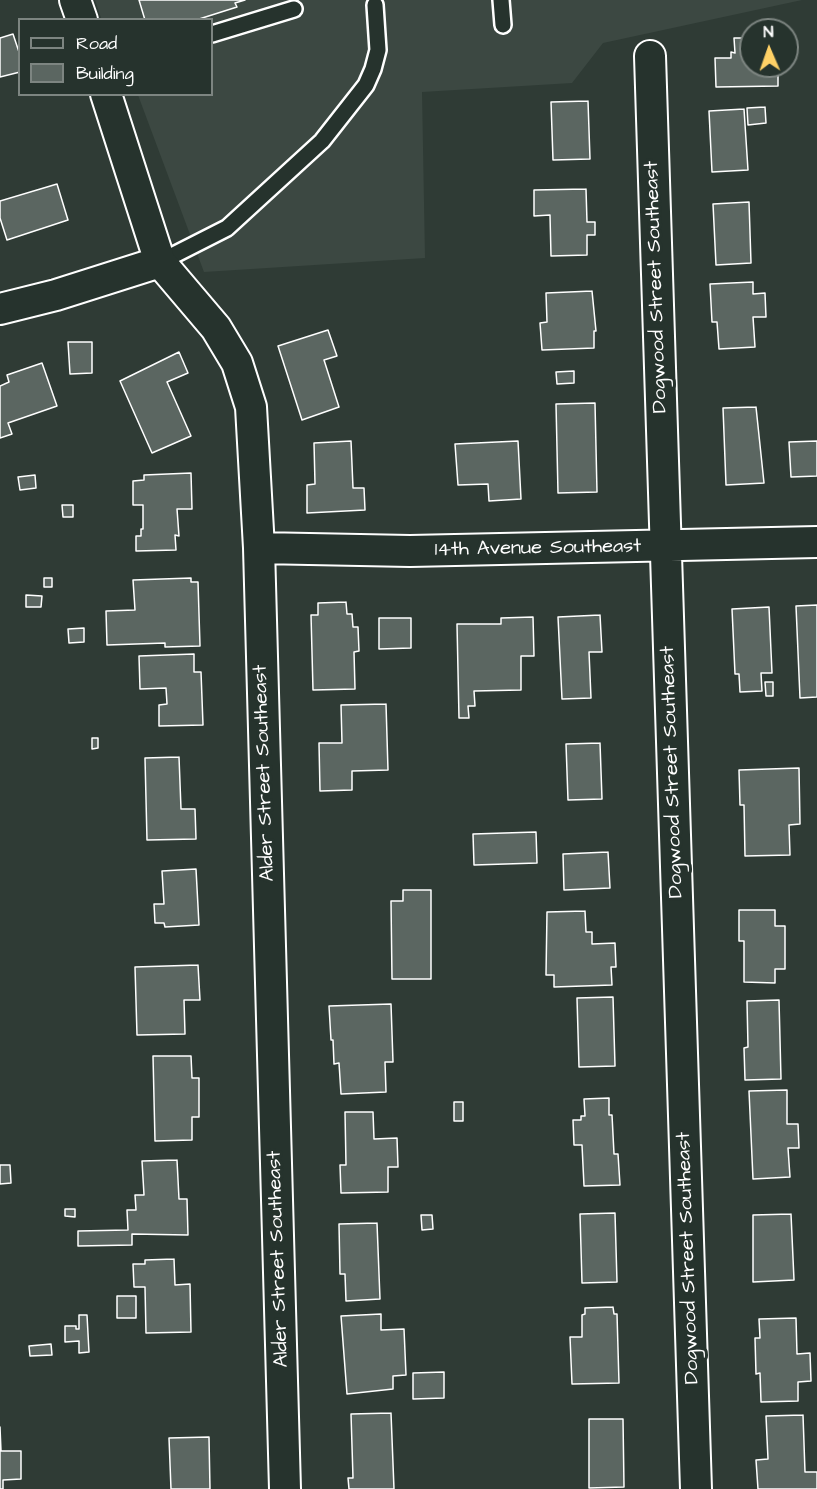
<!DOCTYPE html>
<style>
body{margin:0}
#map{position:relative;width:817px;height:1489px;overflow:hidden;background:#2f3b35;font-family:"Architects Daughter",sans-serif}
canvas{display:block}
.legend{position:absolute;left:18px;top:18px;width:195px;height:78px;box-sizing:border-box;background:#26332d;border:2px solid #7d8581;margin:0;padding:8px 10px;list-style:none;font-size:18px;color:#fff}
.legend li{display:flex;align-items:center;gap:12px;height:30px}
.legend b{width:30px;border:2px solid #7d8581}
.north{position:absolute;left:739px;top:18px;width:60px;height:60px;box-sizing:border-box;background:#26332d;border:2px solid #7d8581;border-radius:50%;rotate:358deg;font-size:16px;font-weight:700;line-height:24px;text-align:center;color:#fff}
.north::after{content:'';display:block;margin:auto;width:21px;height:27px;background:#ffd166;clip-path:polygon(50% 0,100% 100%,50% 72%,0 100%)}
</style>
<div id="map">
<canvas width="817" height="1489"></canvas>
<ul class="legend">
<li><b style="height:8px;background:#26332d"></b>Road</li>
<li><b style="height:16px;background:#5b6661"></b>Building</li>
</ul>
<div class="north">N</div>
</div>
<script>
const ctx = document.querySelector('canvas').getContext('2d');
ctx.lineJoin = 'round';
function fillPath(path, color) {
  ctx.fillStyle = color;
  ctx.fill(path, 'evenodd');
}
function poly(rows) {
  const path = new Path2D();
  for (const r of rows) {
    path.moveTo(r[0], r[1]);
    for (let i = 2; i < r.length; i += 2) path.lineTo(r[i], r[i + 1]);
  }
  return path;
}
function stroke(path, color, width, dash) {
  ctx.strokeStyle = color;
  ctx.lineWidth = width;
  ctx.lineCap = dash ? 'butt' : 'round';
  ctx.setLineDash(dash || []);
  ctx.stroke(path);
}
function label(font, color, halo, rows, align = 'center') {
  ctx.font = font + ' "Architects Daughter",sans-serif';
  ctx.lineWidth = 6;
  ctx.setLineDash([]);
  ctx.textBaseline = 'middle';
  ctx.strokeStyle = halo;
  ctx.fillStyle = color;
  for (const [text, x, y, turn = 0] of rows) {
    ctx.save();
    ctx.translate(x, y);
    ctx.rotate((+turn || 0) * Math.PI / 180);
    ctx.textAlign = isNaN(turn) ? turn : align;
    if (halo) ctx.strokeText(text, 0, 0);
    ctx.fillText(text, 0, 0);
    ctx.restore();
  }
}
fillPath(poly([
 [95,0,802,0,603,43,572,83,422,92,425,258,204,272,138,95,212,94,212,20,105,19,101,18]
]), '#3c4842');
const building = poly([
 [139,0,245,0,235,3,237,7,196,20,145,20,139,0],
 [13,34,20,55,20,72,0,77,0,38,13,34],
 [734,38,751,38,751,66,778,66,778,86,716,87,715,58,731,58,731,52,735,53,734,38],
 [588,101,590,159,553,160,551,102,588,101],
 [765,107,766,123,748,125,747,108,765,107],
 [744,109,748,170,712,172,709,111,744,109],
 [57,184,68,220,7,240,0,218,0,201,57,184],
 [586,189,587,222,595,222,595,235,587,235,587,255,551,256,550,215,534,216,534,190,586,189],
 [749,202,751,263,716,265,713,204,749,202],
 [753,282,753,294,765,293,766,317,753,317,755,347,719,349,717,322,712,322,710,284,753,282],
 [592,291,596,331,594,331,594,348,542,350,540,323,547,322,546,293,592,291],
 [328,330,337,356,324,360,339,407,302,420,278,346,328,330],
 [68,342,92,342,92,373,70,374,68,342],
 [179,352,188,373,167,382,191,436,152,453,120,381,179,352],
 [42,363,57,406,8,423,12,434,0,438,0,386,9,382,7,375,42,363],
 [574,371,574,383,557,384,556,372,574,371],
 [595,403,597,492,558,493,556,404,595,403],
 [756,407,764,483,726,485,723,408,756,407],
 [351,441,353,488,364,488,365,510,307,513,307,485,315,484,314,443,351,441],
 [518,441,521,499,489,501,488,484,458,485,455,444,518,441],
 [817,441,817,476,791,477,789,442,817,441],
 [191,473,192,509,177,509,179,536,175,535,176,550,136,551,136,536,141,536,141,529,143,529,143,505,133,505,133,481,144,480,144,475,191,473],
 [35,475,36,488,20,490,18,477,35,475],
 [62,505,73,505,73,517,63,517,62,505],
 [44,578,52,578,52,587,44,587,44,578],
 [191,578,191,582,198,582,200,646,165,647,165,643,107,645,106,611,135,610,133,580,191,578],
 [26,595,42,596,41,607,26,607,26,595],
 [346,602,347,614,352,614,353,627,358,627,359,651,354,652,355,689,313,690,311,615,318,615,318,603,346,602],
 [817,605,817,697,800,698,796,606,817,605],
 [769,607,772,673,761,673,762,691,740,692,739,674,735,674,732,609,769,607],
 [600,615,602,652,589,652,591,698,562,699,558,617,600,615],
 [533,617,534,656,521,656,521,690,474,691,475,706,468,706,469,718,459,718,457,624,501,624,501,618,533,617],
 [379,618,411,618,411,648,379,649,379,618],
 [84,628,84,642,69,643,68,629,84,628],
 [194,654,194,672,201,672,203,725,159,726,159,705,167,704,166,688,140,689,139,656,194,654],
 [765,682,773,682,773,696,766,696,765,682],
 [386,704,388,770,352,771,352,790,320,791,319,743,342,743,341,705,386,704],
 [92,738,98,738,98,748,92,749,92,738],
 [600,743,602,799,568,800,566,744,600,743],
 [179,757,181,809,195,809,196,839,147,840,145,758,179,757],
 [799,768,800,824,789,825,790,855,745,856,744,805,740,805,739,770,799,768],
 [536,832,537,863,474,865,473,834,536,832],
 [608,852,610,888,564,890,563,854,608,852],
 [196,869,199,925,165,927,164,923,155,923,154,904,164,904,162,871,196,869],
 [403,890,431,890,431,979,392,979,391,901,403,901,403,890],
 [739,910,775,910,775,926,785,926,785,969,775,969,775,983,744,982,744,941,739,941,739,910],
 [585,911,586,932,592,932,592,944,615,943,616,967,611,967,612,985,554,987,554,975,546,975,547,912,585,911],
 [198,965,200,1000,184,1000,185,1034,137,1035,135,967,198,965],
 [613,997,615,1066,579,1067,577,998,613,997],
 [779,1000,781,1079,745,1080,744,1048,748,1047,747,1001,779,1000],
 [391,1004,393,1062,385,1062,386,1092,341,1094,339,1063,334,1064,333,1040,331,1040,329,1006,391,1004],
 [153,1056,191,1056,192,1078,199,1078,199,1117,192,1117,192,1140,155,1141,153,1056],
 [787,1090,787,1124,798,1124,799,1148,788,1148,790,1177,753,1179,749,1091,787,1090],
 [609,1098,609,1115,612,1115,614,1154,618,1154,620,1185,584,1186,582,1145,574,1145,573,1120,581,1120,581,1116,585,1116,584,1099,609,1098],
 [454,1102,463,1102,463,1121,454,1121,454,1102],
 [345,1112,373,1112,374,1139,397,1138,398,1167,388,1167,388,1192,341,1193,340,1165,346,1165,345,1112],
 [177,1160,179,1199,187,1199,188,1235,132,1234,132,1245,78,1246,78,1231,128,1230,127,1210,136,1210,135,1195,144,1195,142,1161,177,1160],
 [0,1165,10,1165,11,1183,0,1184,0,1165],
 [65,1209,75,1209,75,1217,65,1216,65,1209],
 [615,1213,617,1282,582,1283,580,1214,615,1213],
 [791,1214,794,1280,753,1282,753,1215,791,1214],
 [421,1215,432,1215,433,1229,422,1230,421,1215],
 [377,1223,380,1299,346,1301,345,1274,340,1274,339,1224,377,1223],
 [174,1259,175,1285,190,1284,191,1332,146,1333,145,1287,134,1287,133,1264,145,1264,145,1260,174,1259],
 [117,1296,136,1296,136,1318,117,1318,117,1296],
 [613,1307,614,1314,617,1314,619,1383,572,1384,570,1337,582,1337,582,1315,585,1314,585,1308,613,1307],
 [381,1314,381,1330,404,1329,406,1375,393,1376,393,1389,347,1394,341,1316,381,1314],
 [79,1315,87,1315,89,1352,79,1353,79,1341,65,1342,65,1326,76,1326,76,1329,79,1329,79,1315],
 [796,1318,797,1354,810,1353,811,1381,798,1382,798,1401,761,1402,760,1373,756,1374,755,1338,760,1338,759,1319,796,1318],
 [51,1344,52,1355,30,1356,29,1346,51,1344],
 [444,1372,444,1398,413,1399,413,1373,444,1372],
 [391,1413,394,1489,349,1489,348,1478,353,1478,351,1414,391,1413],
 [803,1415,805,1472,817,1472,817,1489,758,1489,756,1460,768,1459,766,1416,803,1415],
 [589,1419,623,1419,624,1487,589,1488,589,1419],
 [0,1427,1,1451,21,1451,21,1479,3,1480,3,1489,0,1489,0,1427],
 [209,1437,210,1489,171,1489,169,1438,209,1437]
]);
fillPath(building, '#5b6661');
stroke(building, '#fff', 1.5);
const lane = poly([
 [501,0,503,25],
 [212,34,294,9],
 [160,262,227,228,322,141,366,85,373,69,378,50,375,5]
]);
const street = poly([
 [75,0,82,20],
 [650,56,696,1489],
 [106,94,160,262,216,328,237,363,251,407,259,548,285,1489],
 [0,309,56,295,160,262],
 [259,548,410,551,817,542]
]);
stroke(lane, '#fff', 20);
stroke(street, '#fff', 34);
stroke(lane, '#26332d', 15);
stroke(street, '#26332d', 30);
label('20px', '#fff', '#26332d', [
 ["Dogwood Street Southeast",657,287,-92],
 ["14th Avenue Southeast",538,549,-1],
 ["Dogwood Street Southeast",673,772,-92],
 ["Alder Street Southeast",265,773,-92],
 ["Dogwood Street Southeast",689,1258,-92],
 ["Alder Street Southeast",279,1259,-92]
]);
</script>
